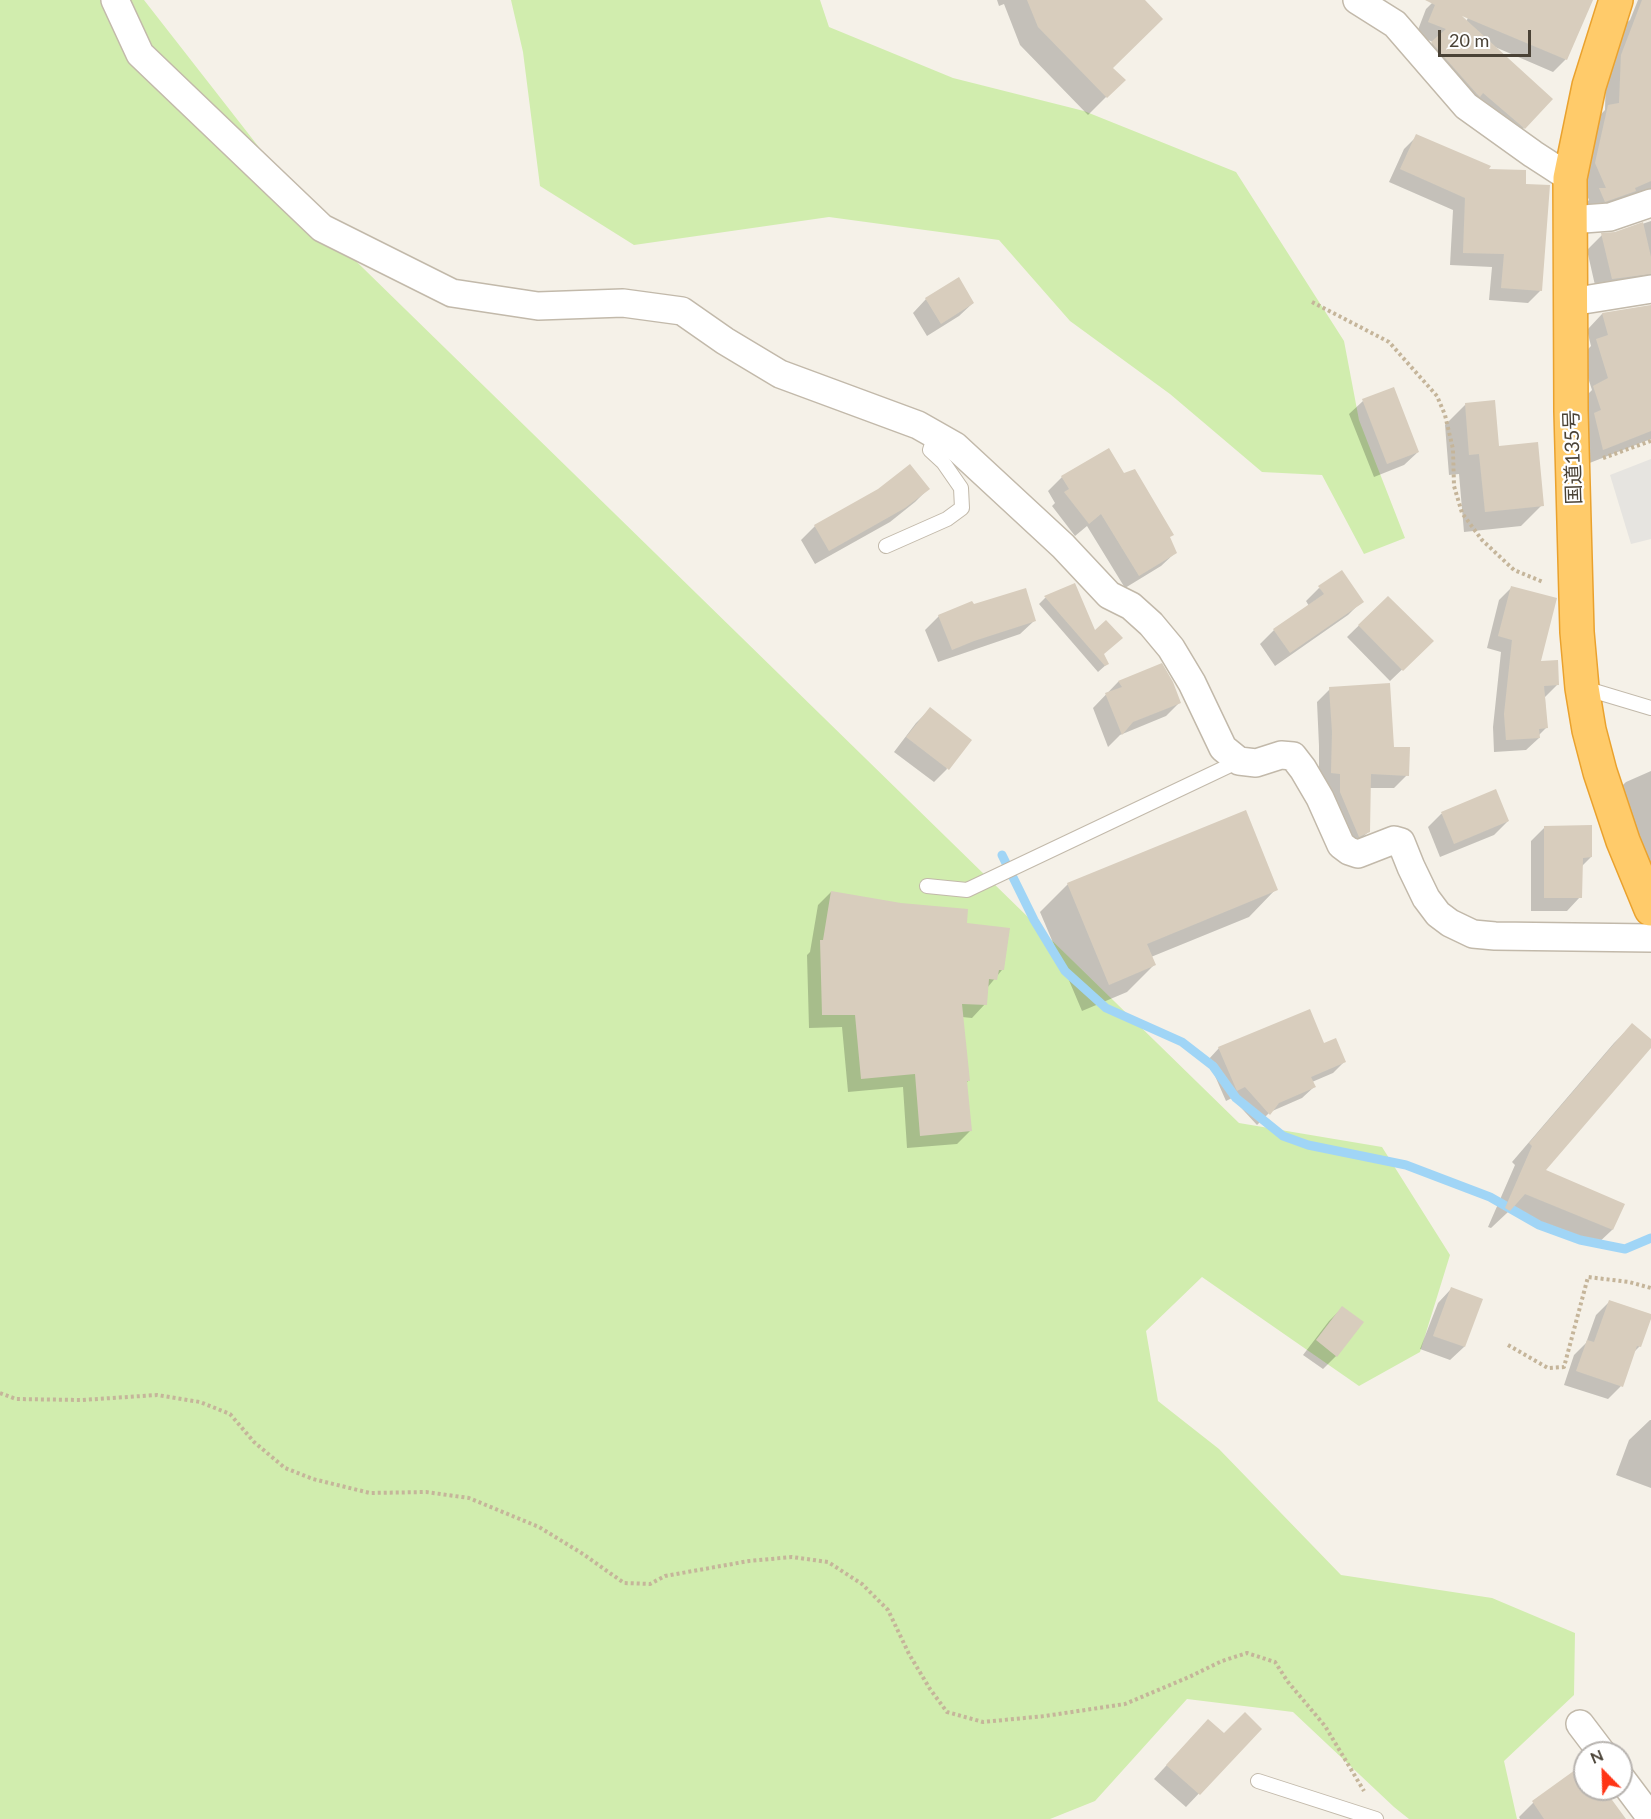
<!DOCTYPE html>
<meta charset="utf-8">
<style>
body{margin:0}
#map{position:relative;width:1651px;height:1819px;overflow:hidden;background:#f5f1e8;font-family:Lato,sans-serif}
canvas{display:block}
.north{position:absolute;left:1573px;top:1741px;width:60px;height:60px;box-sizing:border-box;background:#fff;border:2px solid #b7b3af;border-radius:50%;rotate:337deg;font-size:16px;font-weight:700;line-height:24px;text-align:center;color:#4a4236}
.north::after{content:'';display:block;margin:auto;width:21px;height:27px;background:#ff3516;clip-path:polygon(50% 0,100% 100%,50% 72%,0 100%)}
.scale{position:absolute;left:1438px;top:30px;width:93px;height:27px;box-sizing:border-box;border:3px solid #4a4236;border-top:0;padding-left:8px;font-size:18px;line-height:21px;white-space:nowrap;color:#4a4236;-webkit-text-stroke:4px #fff;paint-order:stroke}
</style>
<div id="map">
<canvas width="1651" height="1819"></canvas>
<div class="north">N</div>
<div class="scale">20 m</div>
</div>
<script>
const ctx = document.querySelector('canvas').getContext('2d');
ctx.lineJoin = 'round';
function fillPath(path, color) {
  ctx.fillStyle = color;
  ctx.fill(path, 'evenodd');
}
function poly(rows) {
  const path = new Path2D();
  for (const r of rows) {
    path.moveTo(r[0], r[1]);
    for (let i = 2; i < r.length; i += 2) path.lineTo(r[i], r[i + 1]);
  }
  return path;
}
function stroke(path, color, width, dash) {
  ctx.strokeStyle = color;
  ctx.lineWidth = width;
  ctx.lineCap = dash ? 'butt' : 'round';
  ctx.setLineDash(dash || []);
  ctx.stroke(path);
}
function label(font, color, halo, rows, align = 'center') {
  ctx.font = font + ' Lato,"Noto Sans JP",sans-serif';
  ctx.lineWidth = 4.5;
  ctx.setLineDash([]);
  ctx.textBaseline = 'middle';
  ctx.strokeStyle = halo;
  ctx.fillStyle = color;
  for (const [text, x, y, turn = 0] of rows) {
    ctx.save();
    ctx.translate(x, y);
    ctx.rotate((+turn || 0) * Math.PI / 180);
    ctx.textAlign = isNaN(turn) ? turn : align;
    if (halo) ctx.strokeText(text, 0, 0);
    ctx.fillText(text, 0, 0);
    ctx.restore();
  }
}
fillPath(poly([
 [0,0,144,0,322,228,1239,1123,1382,1147,1450,1255,1420,1352,1359,1386,1202,1277,1146,1331,1158,1401,1219,1449,1341,1575,1492,1598,1575,1633,1574,1695,1504,1761,1517,1819,1409,1819,1394,1807,1293,1712,1187,1699,1095,1801,1050,1819,0,1819],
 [511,0,820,0,829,27,953,78,1084,111,1236,172,1344,341,1359,420,1405,538,1364,554,1322,475,1262,472,1170,394,1070,321,999,240,829,217,634,245,540,186,523,52]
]), '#d1edae');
fillPath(poly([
 [1651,459,1651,539,1631,544,1610,475]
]), '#e6e4e0');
fillPath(poly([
 [997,0,1143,0,1112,68,1123,80,1088,115,1020,45,1004,4,999,6],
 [1435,0,1442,0,1466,22,1476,0,1552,0,1566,59,1553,72,1495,47,1524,128,1511,141,1420,56,1433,42,1416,35,1426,9],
 [1638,0,1651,0,1651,214,1590,216,1585,204,1589,200,1580,179,1593,122,1605,110,1606,71,1624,25,1630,20],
 [1417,136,1485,170,1524,185,1541,290,1528,303,1489,300,1492,267,1450,265,1453,210,1389,182,1404,149],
 [1651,221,1651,301,1597,294,1587,250,1602,235,1615,233],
 [926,299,973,303,959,316,927,336,913,313],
 [1651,306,1651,439,1587,464,1579,403,1592,390,1581,356,1591,346,1587,330,1602,314],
 [1363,401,1418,452,1404,465,1374,477,1349,414],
 [1466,404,1542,505,1521,526,1464,532,1459,474,1449,475,1445,425],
 [1124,475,1169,538,1175,553,1161,566,1125,588,1087,526,1075,536,1052,506,1055,503,1048,491,1062,477],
 [928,489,915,502,890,522,815,564,801,540,815,526],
 [1075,585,1107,664,1098,672,1039,604,1045,598],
 [1319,588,1362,601,1348,615,1275,666,1260,644,1274,630,1309,606,1306,601],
 [1511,588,1539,663,1557,685,1545,697,1546,728,1538,736,1539,738,1526,750,1494,752,1493,727,1501,652,1487,648,1499,600],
 [1387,598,1432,641,1390,681,1347,637],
 [973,606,1034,621,1020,634,938,662,925,630,939,616],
 [1161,665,1180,702,1166,716,1120,735,1108,747,1093,708,1118,682],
 [1330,689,1393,748,1407,775,1394,788,1369,788,1368,832,1355,845,1319,786,1319,746,1317,702],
 [930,709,947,769,934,782,894,752,916,723],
 [1651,771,1651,899,1605,802,1626,782],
 [1495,791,1508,821,1494,835,1440,857,1428,827,1441,814],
 [1545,827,1591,857,1581,867,1580,897,1567,911,1531,911,1531,841],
 [1068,884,1276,889,1249,917,1151,957,1154,965,1127,992,1082,1011,1040,912],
 [831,892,965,924,1002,970,987,988,985,1004,972,1018,962,1017,969,1080,966,1083,970,1131,957,1144,907,1148,903,1087,848,1092,842,1027,809,1028,807,955,810,952,818,905],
 [1632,1025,1651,1041,1651,1045,1543,1171,1623,1204,1612,1230,1594,1247,1508,1212,1491,1228,1488,1227,1515,1165,1512,1162,1614,1043],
 [1324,1045,1345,1061,1333,1073,1312,1082,1314,1087,1302,1098,1270,1112,1257,1125,1232,1098,1226,1101,1208,1060,1219,1048],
 [1451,1289,1481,1300,1464,1347,1450,1360,1420,1349,1438,1303],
 [1610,1301,1640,1346,1632,1354,1621,1386,1608,1399,1564,1385,1574,1355,1586,1343,1596,1315],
 [1342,1308,1336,1356,1323,1369,1303,1355,1329,1321],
 [1650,1420,1651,1420,1651,1488,1616,1475,1629,1440],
 [1260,1729,1186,1807,1154,1779,1196,1733,1224,1735],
 [1585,1786,1585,1789,1587,1789,1624,1819,1520,1819,1519,1817,1538,1798]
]), '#0003');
stroke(poly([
 [1002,855,1034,920,1065,971,1106,1008,1182,1042,1213,1066,1236,1098,1283,1136,1308,1145,1406,1165,1490,1197,1539,1225,1580,1240,1625,1249,1651,1238]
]), '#a0d5f6', 9);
fillPath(poly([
 [1027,0,1145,0,1163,19,1113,68,1126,80,1107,98,1038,27],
 [1425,0,1593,0,1567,60,1462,16,1553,99,1525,129,1483,93,1480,97,1477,94,1431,42,1446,29,1428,22,1435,5],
 [1642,0,1651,0,1651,181,1635,188,1636,191,1605,202,1599,188,1606,188,1595,163,1608,105,1619,103,1621,55],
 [1416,134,1491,166,1489,169,1526,170,1526,184,1550,185,1542,291,1501,288,1504,254,1463,253,1465,198,1400,169],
 [1643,222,1651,257,1651,274,1612,279,1601,233,1615,232],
 [959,277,974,303,941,324,925,298],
 [1651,305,1651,431,1603,450,1594,413,1601,410,1593,386,1608,378,1596,339,1608,335,1602,313],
 [1394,387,1419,452,1387,464,1362,399],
 [1495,400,1499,446,1538,442,1544,506,1485,512,1479,454,1469,455,1465,403],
 [1109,448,1124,473,1135,469,1174,535,1170,537,1177,553,1139,576,1101,514,1089,524,1064,492,1069,489,1061,476],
 [910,464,930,489,905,508,829,551,814,525,878,489],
 [1342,570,1364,602,1290,653,1273,629,1324,594,1318,586],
 [1075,583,1095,630,1106,620,1123,638,1104,654,1109,664,1105,666,1044,596],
 [1511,586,1557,598,1541,661,1558,660,1559,685,1544,686,1548,728,1539,729,1540,738,1506,740,1504,714,1512,640,1498,636],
 [1026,588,1036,621,974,641,952,650,938,615,972,601,974,604],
 [1388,596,1434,641,1403,671,1358,625],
 [1162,663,1173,682,1181,703,1133,722,1122,735,1105,693,1122,687,1118,681],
 [1390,683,1394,747,1410,747,1409,776,1371,774,1370,832,1359,837,1340,792,1340,774,1331,773,1332,732,1329,687],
 [930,707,972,740,949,770,906,737],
 [1496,789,1509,821,1454,844,1441,812],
 [1246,810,1278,890,1147,944,1156,965,1109,985,1067,883],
 [1592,825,1592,857,1583,858,1582,898,1544,898,1544,826],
 [831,891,901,903,968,909,967,923,1010,928,1004,970,999,970,997,980,989,979,987,1005,962,1004,970,1081,967,1081,972,1131,920,1136,915,1074,861,1079,855,1015,822,1015,820,940,823,940],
 [1310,1009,1324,1043,1336,1038,1346,1062,1311,1077,1316,1087,1279,1103,1270,1115,1245,1087,1237,1091,1218,1047],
 [1632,1023,1651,1039,1651,1048,1546,1170,1625,1204,1613,1230,1525,1194,1510,1211,1505,1208,1532,1146,1529,1143],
 [1451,1287,1483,1299,1465,1347,1433,1336],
 [1609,1300,1651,1314,1651,1319,1641,1347,1637,1346,1623,1387,1576,1371,1587,1340,1594,1342],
 [1342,1306,1364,1322,1337,1357,1316,1340],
 [1245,1712,1262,1729,1200,1795,1166,1765,1208,1719,1224,1733],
 [1575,1770,1585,1784,1585,1789,1604,1789,1626,1819,1544,1819,1532,1801]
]), '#d8cdbd');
const lane = poly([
 [886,546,947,519,962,508,961,488,943,462,930,450,935,435],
 [1584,688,1651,708],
 [927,886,967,890,1239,761],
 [1258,1781,1376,1819]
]);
const street = poly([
 [115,0,140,54,322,228,452,293,538,306,623,303,682,311,725,341,780,374,918,425,955,446,1063,546,1109,595,1131,606,1151,624,1171,648,1192,683,1223,748,1239,761,1256,763,1281,755,1293,756,1303,769,1320,798,1341,845,1349,851,1358,854,1394,840,1401,842,1411,867,1426,898,1438,914,1450,923,1473,934,1495,936,1651,938],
 [1357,0,1395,24,1466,106,1533,154,1570,178],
 [1570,220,1610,217,1651,203],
 [1571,302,1651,289],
 [1580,1724,1602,1753],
 [1621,1778,1651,1818]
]);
const highway = poly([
 [1616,0,1589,86,1570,178,1571,411,1577,632,1582,688,1589,730,1600,772,1623,841,1651,909]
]);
stroke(lane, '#c2b9aa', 16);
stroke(street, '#c2b9aa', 30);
stroke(highway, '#eaa22e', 36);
stroke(poly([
 [1312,302,1389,342,1437,396,1445,415,1453,449,1454,486,1462,513,1482,540,1514,570,1543,582],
 [1603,458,1651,441],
 [1508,1345,1548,1368,1564,1367,1588,1277,1629,1282,1651,1288],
 [0,1393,16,1399,82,1400,157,1395,200,1402,230,1414,254,1442,285,1468,313,1479,370,1493,426,1492,469,1498,539,1527,583,1554,624,1583,650,1584,665,1576,749,1561,792,1557,828,1562,862,1584,888,1610,909,1654,930,1689,947,1712,983,1722,1045,1716,1125,1704,1189,1677,1222,1661,1247,1653,1275,1662,1288,1682,1325,1726,1364,1791]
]), '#c5b59a', 4, [3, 3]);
stroke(lane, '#fff', 14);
stroke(street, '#fff', 27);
stroke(highway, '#ffcb6a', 33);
label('20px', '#4a4236', '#fff', [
 ["国道135号",1573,457,-92]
]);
</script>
